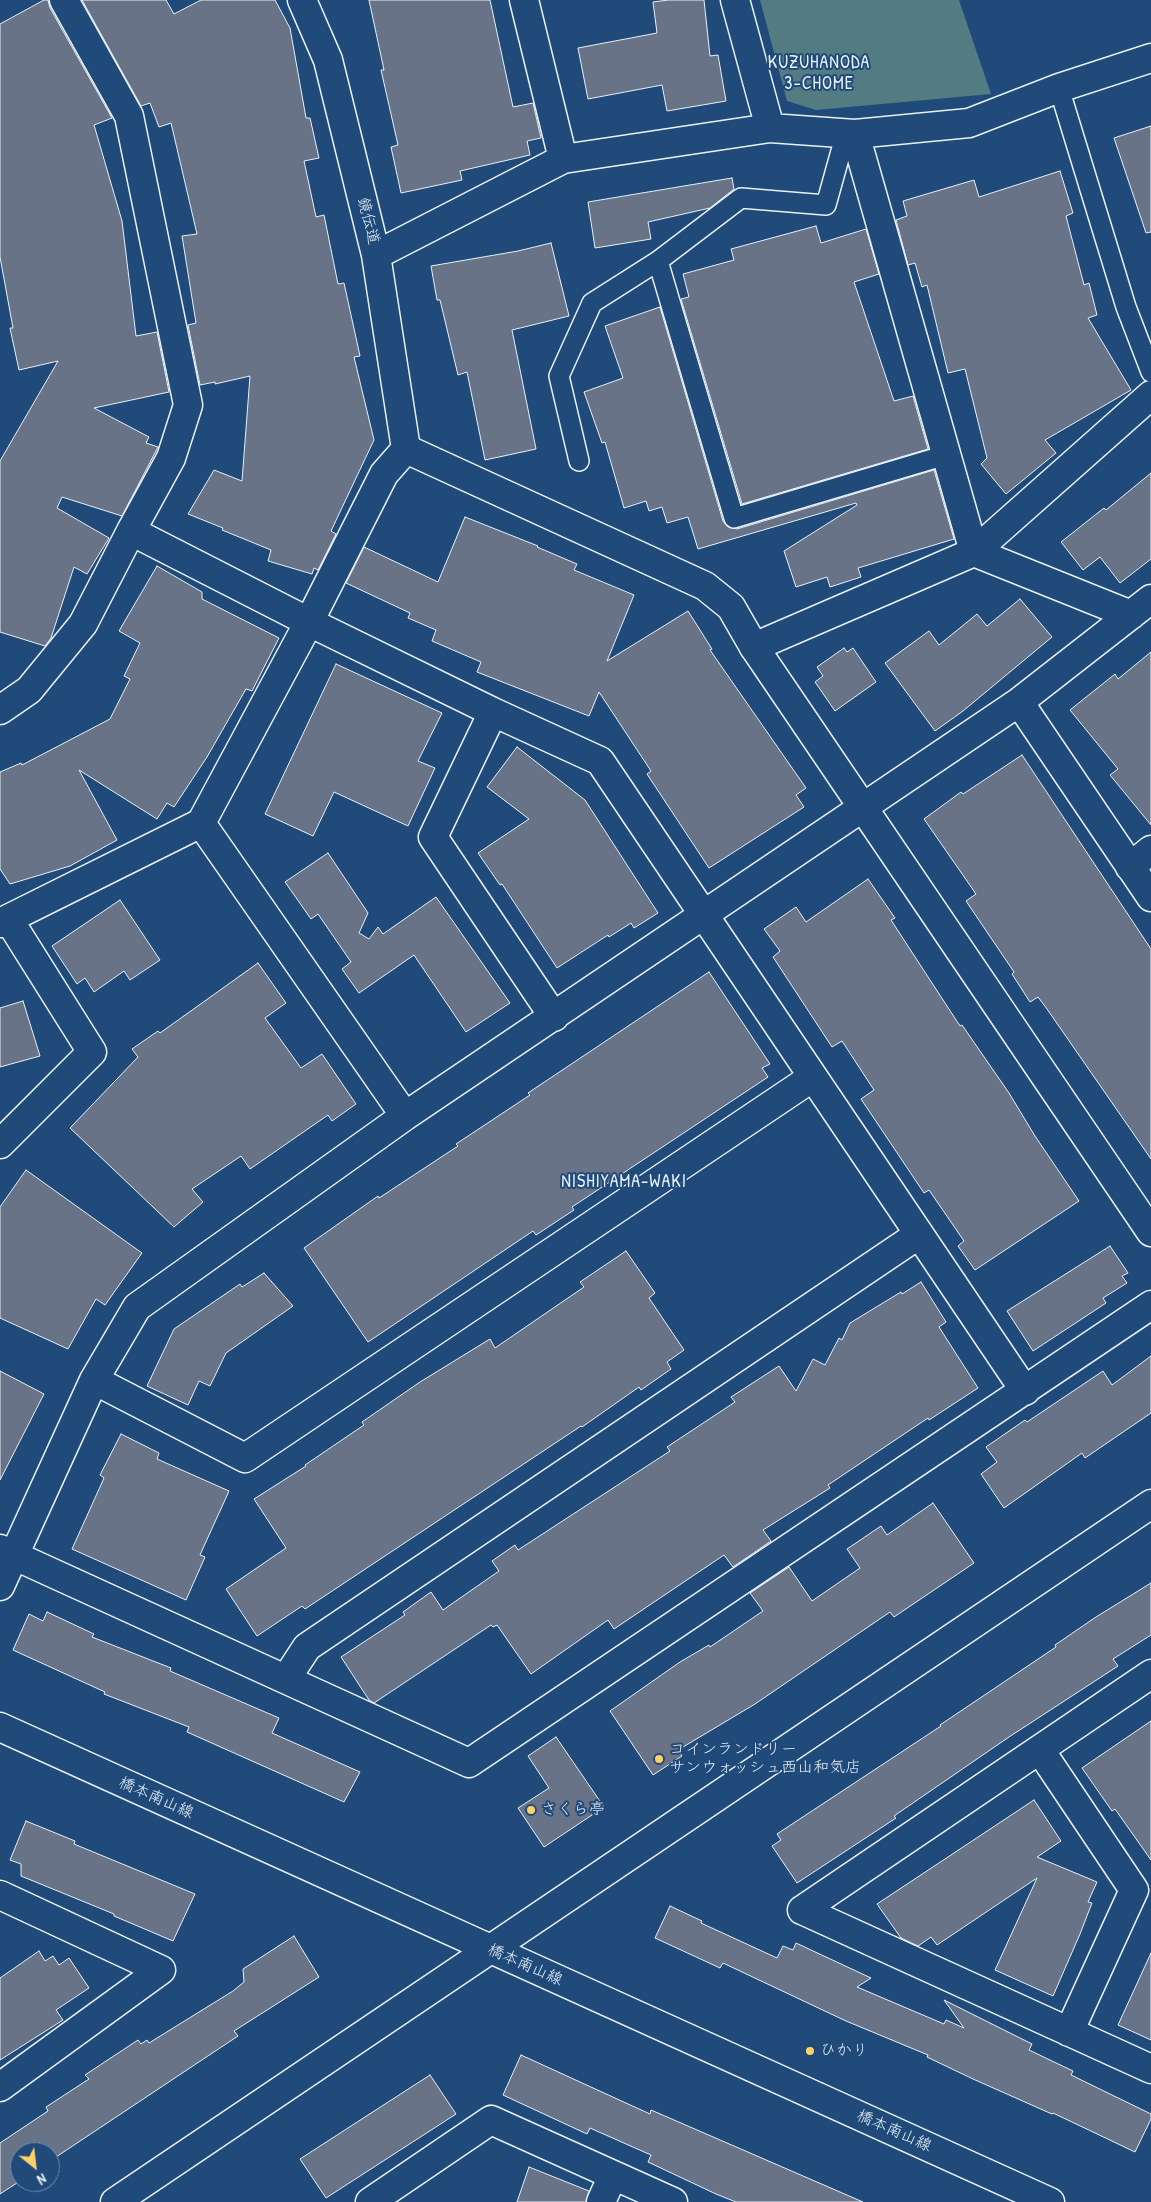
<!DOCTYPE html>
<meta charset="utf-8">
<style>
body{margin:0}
#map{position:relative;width:1151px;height:2202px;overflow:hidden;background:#1f4a7a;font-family:"Patrick Hand",sans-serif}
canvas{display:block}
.north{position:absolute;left:10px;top:2142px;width:50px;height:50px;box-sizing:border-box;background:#1f4a7a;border:1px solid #6f8dac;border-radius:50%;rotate:151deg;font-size:14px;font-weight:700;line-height:20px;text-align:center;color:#e8f1f8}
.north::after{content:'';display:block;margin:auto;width:18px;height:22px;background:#ffd166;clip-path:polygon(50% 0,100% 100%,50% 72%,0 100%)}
</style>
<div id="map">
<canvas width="1151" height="2202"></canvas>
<div class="north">N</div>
</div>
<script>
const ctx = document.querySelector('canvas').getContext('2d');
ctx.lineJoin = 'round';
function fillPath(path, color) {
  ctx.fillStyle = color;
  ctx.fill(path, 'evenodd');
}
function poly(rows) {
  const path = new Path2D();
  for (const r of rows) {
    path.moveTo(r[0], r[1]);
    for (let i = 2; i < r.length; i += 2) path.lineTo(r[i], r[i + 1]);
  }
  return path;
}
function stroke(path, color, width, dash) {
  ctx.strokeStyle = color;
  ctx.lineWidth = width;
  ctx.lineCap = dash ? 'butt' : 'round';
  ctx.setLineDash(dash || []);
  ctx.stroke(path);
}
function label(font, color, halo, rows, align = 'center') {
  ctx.font = font + ' "Patrick Hand","Klee One",sans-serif';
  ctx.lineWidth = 4;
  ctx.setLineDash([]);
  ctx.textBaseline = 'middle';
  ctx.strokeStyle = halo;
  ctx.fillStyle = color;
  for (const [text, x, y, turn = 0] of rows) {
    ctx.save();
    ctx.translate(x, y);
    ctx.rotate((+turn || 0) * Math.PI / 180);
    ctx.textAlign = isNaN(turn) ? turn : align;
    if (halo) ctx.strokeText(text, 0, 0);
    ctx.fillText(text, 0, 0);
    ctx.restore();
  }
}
fillPath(poly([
 [760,0,959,0,991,94,816,110,787,101]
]), '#537c82');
const building = poly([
 [44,0,48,0,50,8,112,118,94,125,122,221,136,336,157,332,169,392,94,408,149,437,146,443,158,447,122,516,62,497,57,508,109,538,87,574,74,567,51,638,45,646,0,632,0,461,58,361,19,370,10,328,13,328,0,257,0,24,44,0],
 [82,0,166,0,174,14,201,0,275,0,290,28,306,118,310,118,319,158,304,161,316,217,324,215,338,284,344,283,360,356,354,357,374,440,331,531,336,534,318,570,314,568,312,574,268,561,271,550,222,530,223,528,188,514,214,470,242,481,250,376,215,384,215,382,200,385,188,325,196,323,182,236,197,234,171,123,159,127,150,103,141,106,82,0],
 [369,0,490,0,513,107,533,103,541,138,527,141,530,155,460,171,462,180,401,193,391,147,398,145,381,70,384,70,369,0],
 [668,0,704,0,710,56,718,55,726,101,667,111,662,85,588,99,578,48,657,33,653,2,668,0],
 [1151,126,1151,232,1146,233,1114,138,1151,126],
 [1060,171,1073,213,1066,216,1084,285,1089,283,1097,315,1088,318,1131,390,1045,440,1056,453,1006,494,981,464,987,458,965,369,948,373,927,285,922,287,915,263,908,265,896,220,907,216,903,201,974,180,979,197,1060,171],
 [732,178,734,189,710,208,648,222,651,239,595,248,588,202,732,178],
 [816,226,821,243,866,229,879,274,854,282,894,401,913,396,928,449,742,504,681,299,689,297,683,274,734,260,731,249,816,226],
 [551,243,569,316,512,330,536,449,485,460,467,372,458,375,440,300,437,300,431,266,518,251,551,243],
 [660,307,723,521,727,526,737,529,934,470,954,539,858,568,861,577,830,587,827,577,796,587,784,551,857,505,856,503,698,549,688,517,667,523,662,507,649,511,646,501,624,508,605,442,602,443,584,392,623,378,605,326,660,307],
 [1151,473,1151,559,1120,583,1100,557,1083,570,1061,542,1104,508,1106,510,1151,473],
 [465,517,538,546,537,547,577,564,574,570,634,595,607,661,688,611,712,649,710,650,806,788,796,795,804,807,709,868,647,774,651,771,599,692,589,716,477,672,481,662,432,641,436,630,408,618,410,613,346,583,364,547,438,582,465,517],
 [157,566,202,592,202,599,279,638,252,691,246,689,207,757,174,807,167,803,157,819,79,770,117,840,70,866,10,884,0,869,0,772,21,763,22,765,110,719,130,679,124,676,140,643,119,631,157,566],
 [1020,599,1052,637,963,711,935,731,885,663,929,631,939,645,977,614,987,626,1020,599],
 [844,648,847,652,853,648,876,682,835,711,815,682,823,676,817,667,844,648],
 [1151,652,1151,825,1110,775,1118,769,1070,710,1115,674,1118,679,1151,652],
 [336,664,442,713,418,761,435,768,408,826,334,792,313,836,265,814,336,664],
 [517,747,585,800,658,913,634,928,631,923,609,937,608,935,557,968,502,884,500,885,478,853,529,819,487,787,517,747],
 [1022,755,1151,949,1151,1159,1047,1009,1038,997,1030,1002,1012,974,1014,972,966,901,976,894,924,819,961,792,963,794,1022,755],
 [328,853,368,913,359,933,369,939,378,927,383,934,436,897,510,1003,466,1032,414,955,359,993,342,969,351,962,318,914,311,919,285,882,328,853],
 [868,879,895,918,891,920,960,1026,962,1025,1009,1093,1035,1136,1079,1201,975,1270,958,1246,964,1241,929,1190,924,1193,861,1099,874,1090,842,1041,832,1047,773,957,780,951,764,929,796,907,806,922,868,879],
 [120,900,160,960,130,980,124,971,94,992,85,978,77,984,52,946,120,900],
 [258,963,286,1003,265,1018,301,1068,322,1054,356,1104,332,1121,328,1115,250,1169,241,1156,192,1189,203,1202,174,1227,70,1128,138,1057,132,1049,158,1031,160,1033,258,963],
 [709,972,770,1064,762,1068,768,1077,572,1207,574,1210,536,1235,533,1231,368,1342,304,1248,378,1196,379,1198,458,1146,456,1144,530,1095,528,1093,709,972],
 [23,1001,40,1056,0,1067,0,1008,23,1001],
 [26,1170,142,1253,105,1305,96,1299,68,1349,0,1318,0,1207,26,1170],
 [1110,1246,1128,1273,1122,1276,1127,1283,1103,1298,1106,1303,1033,1351,1007,1311,1110,1246],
 [626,1251,655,1293,649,1298,684,1350,667,1362,671,1369,641,1390,639,1387,582,1427,581,1426,305,1609,302,1606,257,1636,226,1589,286,1548,254,1499,306,1466,305,1465,364,1425,362,1422,420,1382,490,1339,495,1348,584,1287,580,1282,626,1251],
 [264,1273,293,1306,226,1353,210,1386,199,1381,188,1405,147,1386,174,1329,240,1284,242,1287,264,1273],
 [921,1282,946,1322,939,1327,978,1388,929,1420,928,1418,828,1485,830,1488,763,1530,771,1541,733,1567,724,1555,614,1629,608,1620,531,1674,497,1625,493,1627,491,1625,374,1703,369,1700,341,1657,405,1615,403,1612,431,1592,443,1610,499,1571,492,1561,515,1545,518,1550,670,1451,667,1447,735,1402,731,1397,779,1366,796,1391,813,1359,825,1365,839,1338,842,1340,850,1323,901,1292,902,1294,921,1282],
 [1151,1356,1151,1413,1085,1458,1082,1453,1004,1508,981,1474,997,1462,986,1447,1025,1420,1027,1422,1103,1371,1112,1385,1151,1356],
 [0,1371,44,1394,0,1480,0,1371],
 [121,1434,159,1453,157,1459,229,1491,200,1555,205,1557,186,1600,72,1549,104,1478,100,1475,121,1434],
 [933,1503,974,1563,894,1617,890,1612,755,1704,678,1750,682,1756,653,1775,610,1711,680,1662,709,1645,710,1647,763,1611,750,1593,789,1567,812,1601,860,1568,847,1549,881,1526,887,1535,933,1503],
 [1151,1583,1151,1635,1113,1659,1118,1666,1009,1737,894,1816,896,1818,797,1883,772,1846,781,1840,777,1834,941,1726,940,1725,1056,1647,1055,1645,1096,1617,1151,1583],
 [47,1612,94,1634,92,1637,171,1668,170,1671,279,1718,272,1733,360,1772,344,1802,187,1732,189,1727,104,1694,105,1692,13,1650,29,1614,43,1621,47,1612],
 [1151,1721,1151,1860,1115,1809,1112,1811,1082,1768,1151,1721],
 [556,1737,604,1807,544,1847,518,1808,549,1788,528,1756,556,1737],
 [1034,1800,1061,1841,1037,1857,1097,1882,1088,1902,1092,1903,1080,1934,1053,1996,995,1970,1037,1878,937,1945,931,1937,918,1946,901,1938,877,1904,1034,1800],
 [26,1821,75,1841,74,1844,195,1894,173,1941,114,1916,114,1914,21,1876,21,1864,10,1860,26,1821],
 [670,1906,702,1921,701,1923,777,1958,783,1946,793,1950,796,1943,871,1978,857,1987,944,2024,946,2020,964,2028,944,2000,1032,2044,1029,2050,1073,2071,1071,2075,1151,2114,1151,2119,1135,2152,1053,2113,1052,2114,973,2079,927,2057,928,2055,846,2021,723,1963,720,1968,655,1938,670,1906],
 [294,1936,319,1977,234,2031,238,2036,50,2161,50,2152,20,2152,20,2181,0,2194,0,2143,48,2111,46,2107,89,2079,85,2075,138,2040,141,2044,147,2040,149,2043,233,1991,244,1982,243,1969,294,1936],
 [39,1951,45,1961,53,1956,59,1965,69,1958,89,1988,56,2010,63,2020,0,2060,0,1978,39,1951],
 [1151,1953,1151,2040,1118,2025,1151,1953],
 [521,2055,650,2114,651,2110,863,2202,736,2202,716,2194,648,2162,651,2155,590,2128,587,2134,503,2095,521,2055],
 [430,2075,456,2114,326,2198,300,2159,430,2075],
 [529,2167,589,2191,586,2202,517,2202,529,2167]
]);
fillPath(building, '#687387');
stroke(building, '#e8f1f8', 1);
const lane = poly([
 [1059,88,1126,307,1151,372],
 [846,133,826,205,741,198,658,261,734,518,946,455],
 [579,461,559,376,592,303,658,261]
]);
const street = poly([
 [524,0,563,159],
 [735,0,770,128],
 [855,134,974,552,1131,615],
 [376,255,563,159,770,128,855,134,969,123,1059,88,1151,58],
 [131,531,309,622,493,712,600,761,1025,1391],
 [754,647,974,552,1151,395],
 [1019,702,1151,897],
 [0,710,29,690,83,624,131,531,171,458,188,405,129,116,64,0],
 [493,712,433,837,554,1017],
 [201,823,405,1116],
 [1130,867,1151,850],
 [0,923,201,823,309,622,384,474,406,449,376,255,328,60,302,0],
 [0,1144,92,1052,9,920],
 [94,1380,245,1458,813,1077],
 [0,1549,469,1763,1151,1305],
 [0,1586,94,1380,137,1307,405,1116,1019,702,1151,599],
 [286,1679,307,1647,918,1235],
 [1040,1750,1134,1890,1069,2032],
 [0,1895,161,1970,0,2087],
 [802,1910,1151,1674],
 [802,1910,1151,2069],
 [370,2202,491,2120,673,2202],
 [601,2202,613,2175]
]);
const secondary = poly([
 [406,449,705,586,731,607,754,647,1151,1232],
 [0,1727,1050,2202],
 [115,2202,1151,1504]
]);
stroke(lane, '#e8f1f8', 22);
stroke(street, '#e8f1f8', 31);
stroke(secondary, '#e8f1f8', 31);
stroke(lane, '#1f4a7a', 19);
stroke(street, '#1f4a7a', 28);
stroke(secondary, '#1f4a7a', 28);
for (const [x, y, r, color] of [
 [659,1759,5,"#ffd166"],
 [531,1810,5,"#ffd166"],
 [810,2051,5,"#ffd166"]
]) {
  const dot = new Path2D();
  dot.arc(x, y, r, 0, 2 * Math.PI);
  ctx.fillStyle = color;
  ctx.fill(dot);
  stroke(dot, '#1f4a7a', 2);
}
label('16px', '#e8f1f8', '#1f4a7a', [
 ["鏡伝道",368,221,76],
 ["橋本南山線",156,1798,24],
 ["橋本南山線",525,1965,24],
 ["橋本南山線",894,2131,24]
]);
label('16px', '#e8f1f8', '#1f4a7a', [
 ["コインランドリー",669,1750],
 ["サンウォッシュ西山和気店",669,1768],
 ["さくら亭",541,1810],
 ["ひかり",820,2051]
], 'left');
ctx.letterSpacing = '1px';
label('18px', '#e8f1f8', '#1f4a7a', [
 ["KUZUHANODA",819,63],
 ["3-CHOME",819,84],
 ["NISHIYAMA-WAKI",624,1182]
]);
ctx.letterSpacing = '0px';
</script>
